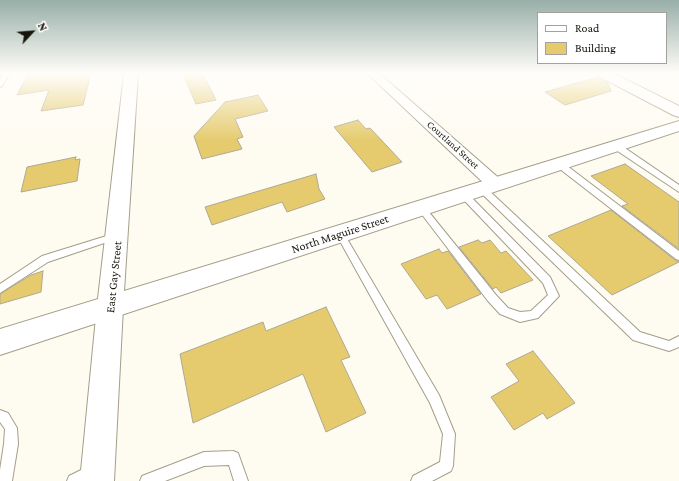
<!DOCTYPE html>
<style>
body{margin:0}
#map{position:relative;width:679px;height:481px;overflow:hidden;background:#fefbf1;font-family:"Crimson Pro",serif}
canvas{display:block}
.legend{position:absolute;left:537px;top:12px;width:130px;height:52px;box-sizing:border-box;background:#fff;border:1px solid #a2a19e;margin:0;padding:5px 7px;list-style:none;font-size:12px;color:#17150c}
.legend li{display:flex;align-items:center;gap:8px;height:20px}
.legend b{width:20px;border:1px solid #a2a19e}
.north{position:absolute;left:12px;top:12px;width:40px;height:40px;-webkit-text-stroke:3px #fff;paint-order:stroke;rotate:64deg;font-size:11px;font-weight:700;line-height:16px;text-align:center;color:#17150c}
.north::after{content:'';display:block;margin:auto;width:14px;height:18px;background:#17150c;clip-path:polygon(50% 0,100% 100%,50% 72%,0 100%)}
</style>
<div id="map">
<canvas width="679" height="481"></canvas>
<ul class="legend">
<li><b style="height:5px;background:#fff"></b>Road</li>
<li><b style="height:11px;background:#e5cb6e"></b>Building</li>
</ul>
<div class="north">N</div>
</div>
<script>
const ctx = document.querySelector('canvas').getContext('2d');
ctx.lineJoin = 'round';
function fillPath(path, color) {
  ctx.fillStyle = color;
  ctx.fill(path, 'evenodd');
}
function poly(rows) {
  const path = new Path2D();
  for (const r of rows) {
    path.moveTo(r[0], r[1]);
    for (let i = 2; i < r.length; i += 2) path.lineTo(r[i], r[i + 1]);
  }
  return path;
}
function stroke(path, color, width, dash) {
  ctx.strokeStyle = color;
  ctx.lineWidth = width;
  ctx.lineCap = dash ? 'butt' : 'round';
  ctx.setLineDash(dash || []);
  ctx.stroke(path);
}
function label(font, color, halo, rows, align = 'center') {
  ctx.font = font + ' "Crimson Pro",serif';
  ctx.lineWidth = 4;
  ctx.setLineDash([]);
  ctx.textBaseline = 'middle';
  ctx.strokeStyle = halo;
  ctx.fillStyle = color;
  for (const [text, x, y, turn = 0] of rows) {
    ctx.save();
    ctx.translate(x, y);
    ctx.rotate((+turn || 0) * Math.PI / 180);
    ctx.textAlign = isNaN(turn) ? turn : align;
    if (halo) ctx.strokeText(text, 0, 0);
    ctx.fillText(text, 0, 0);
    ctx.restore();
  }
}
const building = poly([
 [28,74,91,74,83,105,41,111,49,90,17,95,28,74],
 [183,74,203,74,216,100,196,104,183,74],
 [598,77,608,83,611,91,565,105,545,92,598,77],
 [258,95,268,111,235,119,243,137,237,139,242,149,202,159,194,136,226,101,226,102,258,95],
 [358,120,366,129,370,128,402,162,372,172,334,127,358,120],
 [76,157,75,160,80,159,77,181,21,192,27,167,76,157],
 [625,164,679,202,679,249,622,206,628,204,591,176,625,164],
 [316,174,319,189,325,199,287,212,282,202,212,225,205,207,316,174],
 [611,210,675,260,679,262,612,295,548,236,611,210],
 [478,240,482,243,490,240,501,253,506,251,533,280,501,293,496,287,493,289,459,247,478,240],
 [439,249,442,253,448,251,481,294,447,309,437,295,426,299,401,264,439,249],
 [43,271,41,292,0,304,0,294,31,275,43,271],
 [326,307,350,357,341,360,366,413,326,432,303,374,193,423,180,354,263,322,266,331,326,307],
 [533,351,575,403,547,419,543,413,514,430,491,397,519,381,506,364,533,351]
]);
fillPath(building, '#e5cb6e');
stroke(building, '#afa892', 1);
const service = poly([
 [3,74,9,74,2,86,0,87,0,80,3,74],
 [613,144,619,144,679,185,679,192,613,148,613,144],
 [556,162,562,162,679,251,679,260,676,259,556,166,556,162],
 [481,185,484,186,640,332,669,341,679,336,679,347,669,351,633,340,478,190,477,188,478,186,481,185],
 [463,191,466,192,550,277,559,296,538,318,520,322,500,314,488,301,417,208,421,205,424,206,496,295,508,308,520,312,531,311,548,295,543,283,460,196,459,194,460,192,463,191],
 [340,231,343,232,439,395,455,434,453,466,451,471,432,481,411,481,413,476,440,462,443,434,430,403,336,234,340,231],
 [116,233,119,234,120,236,119,238,48,262,0,293,0,284,42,256,116,233],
 [0,410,8,413,17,428,18,444,12,481,0,481,0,470,4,444,5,429,0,422,0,410],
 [233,451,238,453,248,481,234,481,229,465,204,466,165,481,140,481,142,476,204,452,233,451],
 [91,465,96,467,98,472,96,477,88,481,67,481,69,476,91,465]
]);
const minor = poly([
 [368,74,380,74,501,180,503,184,501,188,495,189,489,188,368,74]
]);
const tertiary = poly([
 [598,74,615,74,679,106,679,117,673,115,600,77,598,74]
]);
const secondary = poly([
 [124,74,138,74,123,307,114,481,80,481,97,307,124,74]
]);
const primary = poly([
 [679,121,679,131,0,355,0,329,679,121]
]);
stroke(service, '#a49e88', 2);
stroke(minor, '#a49e88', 2);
stroke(tertiary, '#a49e88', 2);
stroke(secondary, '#a49e88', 2);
stroke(primary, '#a49e88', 2);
fillPath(service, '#fff');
fillPath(minor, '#fff');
fillPath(tertiary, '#fff');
fillPath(secondary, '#fff');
fillPath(primary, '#fff');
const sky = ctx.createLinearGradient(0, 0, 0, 141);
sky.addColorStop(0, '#98aea8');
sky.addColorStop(0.52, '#fffdf9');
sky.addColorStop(1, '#fffdf900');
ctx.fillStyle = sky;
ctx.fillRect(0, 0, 679, 141);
label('10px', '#17150c', '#fff', [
 ["Courtland Street",453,145,42]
]);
label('12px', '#17150c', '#fff', [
 ["North Maguire Street",340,234,-18],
 ["East Gay Street",114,277,-84]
]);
</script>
